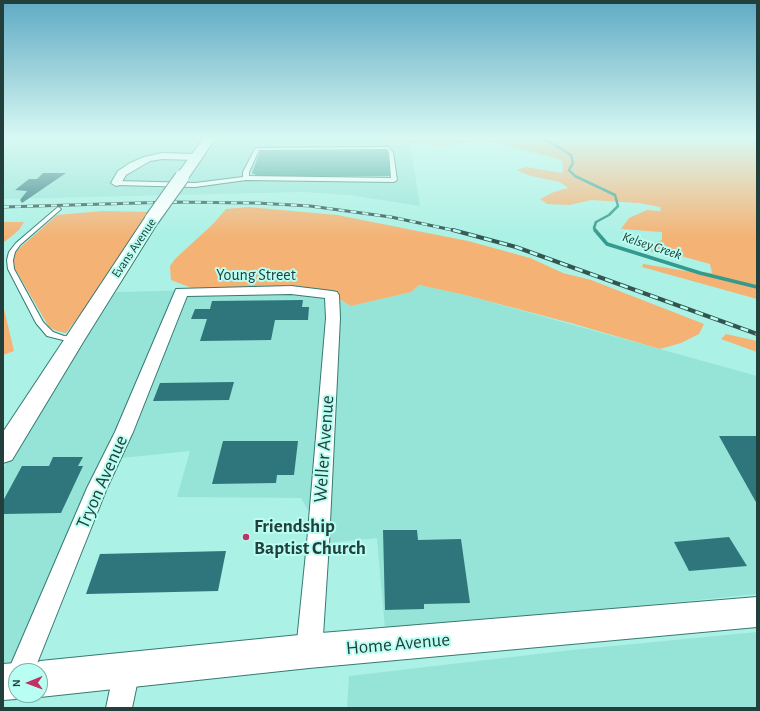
<!DOCTYPE html>
<style>
body{margin:0}
#map{position:relative;width:760px;height:711px;overflow:hidden;background:#abf1e5;font-family:"Alegreya Sans",sans-serif}
canvas{display:block}
.frame{position:absolute;inset:0;border:4px solid #233f3b;pointer-events:none}
.north{position:absolute;left:8px;top:663px;width:40px;height:40px;box-sizing:border-box;background:#b8fef2;border:1px solid #7cb2a9;border-radius:50%;rotate:269deg;font-size:11px;font-weight:700;line-height:16px;text-align:center;color:#233f3b}
.north::after{content:'';display:block;margin:auto;width:14px;height:18px;background:#be3265;clip-path:polygon(50% 0,100% 100%,50% 72%,0 100%)}
</style>
<div id="map">
<canvas width="760" height="711"></canvas>
<div class="frame"></div>
<div class="north">N</div>
</div>
<script>
const ctx = document.querySelector('canvas').getContext('2d');
ctx.lineJoin = 'round';
function fillPath(path, color) {
  ctx.fillStyle = color;
  ctx.fill(path, 'evenodd');
}
function poly(rows) {
  const path = new Path2D();
  for (const r of rows) {
    path.moveTo(r[0], r[1]);
    for (let i = 2; i < r.length; i += 2) path.lineTo(r[i], r[i + 1]);
  }
  return path;
}
function stroke(path, color, width, dash) {
  ctx.strokeStyle = color;
  ctx.lineWidth = width;
  ctx.lineCap = dash ? 'butt' : 'round';
  ctx.setLineDash(dash || []);
  ctx.stroke(path);
}
function label(font, color, halo, rows, align = 'center') {
  ctx.font = font + ' "Alegreya Sans",sans-serif';
  ctx.lineWidth = 4;
  ctx.setLineDash([]);
  ctx.textBaseline = 'middle';
  ctx.strokeStyle = halo;
  ctx.fillStyle = color;
  for (const [text, x, y, turn = 0] of rows) {
    ctx.save();
    ctx.translate(x, y);
    ctx.rotate((+turn || 0) * Math.PI / 180);
    ctx.textAlign = isNaN(turn) ? turn : align;
    if (halo) ctx.strokeText(text, 0, 0);
    ctx.fillText(text, 0, 0);
    ctx.restore();
  }
}
fillPath(poly([
 [3,139,377,139,410,142,420,206,349,195,304,192,3,199],
 [419,285,465,295,757,376,757,594,479,622,385,629,377,538,327,543,301,498,177,497,190,451,121,458,17,668,3,669,3,468,116,292,197,290,325,293,325,305,342,301,351,306,411,292],
 [757,632,757,708,347,708,349,676,572,650]
]), '#96e4d7');
fillPath(poly([
 [377,139,757,139,757,299,642,267,643,264,686,271,712,273,710,264,681,256,652,252,647,245,662,240,662,232,621,229,629,218,647,210,661,211,660,207,639,203,591,200,570,205,547,204,540,199,554,192,568,188,560,182,531,176,516,170,527,167,562,173,563,168,562,160,507,145,477,140,443,146],
 [248,207,337,215,468,241,530,258,563,273,591,280,704,324,699,334,681,343,660,349,571,323,465,295,419,285,411,292,351,306,332,295,197,290,171,280,170,266,175,259,213,224,226,209],
 [103,211,153,212,92,299,66,333,57,331,49,327,14,267,14,253,57,215],
 [3,222,24,222,19,230,3,243],
 [3,305,14,351,3,355],
 [726,334,757,341,757,352,721,339]
]), '#f4b274');
fillPath(poly([
 [388,150,390,176,260,177,252,173,260,151]
]), '#339a8d');
stroke(poly([
 [545,139,571,155,573,163,569,170,575,176,615,195,618,206,609,215,596,222,594,228,596,231]
]), '#339a8d', 2.5);
stroke(poly([
 [595,230,607,244,700,273,757,287]
]), '#339a8d', 3.5);
fillPath(poly([
 [43,173,66,173,22,203,20,200,27,191,15,190,29,179,37,179],
 [303,300,302,307,309,307,308,320,275,320,271,340,200,341,207,319,191,319,195,309,210,309,212,301],
 [234,382,229,400,153,401,160,383],
 [719,436,757,436,757,504],
 [223,441,298,441,294,475,277,475,276,483,212,484],
 [53,457,83,457,78,466,83,466,61,513,3,514,3,501,22,466,49,466],
 [383,530,417,530,418,540,461,539,470,603,424,604,424,609,385,610],
 [729,537,747,566,689,571,674,542],
 [226,551,218,591,86,594,100,554]
]), '#2e767c');
const lane = poly([
 [388,147,393,152,397,180,394,182,246,180,195,187,116,185,113,183,116,181,195,183,243,177,243,172,255,149,257,148,388,147],
 [387,149,389,152,391,178,249,176,249,172,259,150,387,149],
 [58,207,61,209,60,210,20,245,15,252,13,260,14,269,43,322,53,332,64,336,77,337,78,339,77,341,74,341,63,340,47,336,36,323,8,269,7,260,9,252,16,243,58,207]
]);
const street = poly([
 [162,153,195,154,200,157,195,160,162,159,150,161,126,175,120,185,116,186,111,183,118,171,130,163,144,157,162,153],
 [291,286,332,291,337,292,339,295,340,318,329,543,322,651,318,660,309,663,300,660,296,651,307,543,326,318,325,298,291,294,187,296,133,432,107,488,34,671,16,671,16,682,12,680,8,671,12,662,87,488,115,432,176,289,291,286],
 [127,657,136,661,140,670,132,708,106,708,114,670,118,661,127,657]
]);
const secondary = poly([
 [203,139,215,139,187,180,182,181,177,180,175,177,203,139],
 [152,214,158,216,160,219,85,339,12,460,3,463,3,432,144,219,146,216,152,214],
 [757,597,757,627,309,668,40,697,35,695,40,695,40,671,16,671,16,695,26,695,16,699,3,700,3,664,16,663,27,668,40,661,309,634,757,597]
]);
stroke(lane, '#367a71', 2);
stroke(street, '#367a71', 2);
stroke(secondary, '#367a71', 2);
fillPath(lane, '#fff');
fillPath(street, '#fff');
fillPath(secondary, '#fff');
const railFar1 = poly([
 [3,207,172,202,257,203,310,206,391,217,457,231]
]);
const rail = poly([
 [453,230,516,247,757,334]
]);
stroke(railFar1, '#33544f', 3);
stroke(rail, '#33544f', 4);
stroke(railFar1, '#b8fef2', 2, [6]);
stroke(rail, '#b8fef2', 2.5, [8]);
const secondaryBridge = poly([
 [152,219,182,177]
]);
stroke(secondaryBridge, '#367a71', 16, []);
stroke(secondaryBridge, '#fff', 14);
const sky = ctx.createLinearGradient(0, 0, 0, 238);
sky.addColorStop(0, '#5faac4');
sky.addColorStop(0.58, '#d9f9f3');
sky.addColorStop(1, '#d9f9f300');
ctx.fillStyle = sky;
ctx.fillRect(0, 0, 760, 238);
for (const [x, y, r, color] of [
 [246,537,4,"#be3265"]
]) {
  const dot = new Path2D();
  dot.arc(x, y, r, 0, 2 * Math.PI);
  ctx.fillStyle = color;
  ctx.fill(dot);
  stroke(dot, '#b8fef2', 1.5);
}
label('13px', '#233f3b', '#b8fef2', [
 ["Evans Avenue",134,248,-56]
]);
label('italic 14px', '#1c332f', '#b8fef2', [
 ["Kelsey Creek",652,246,18]
]);
label('16px', '#233f3b', '#b8fef2', [
 ["Young Street",256,275]
]);
label('19px', '#233f3b', '#b8fef2', [
 ["Weller Avenue",324,449,-86],
 ["Tryon Avenue",102,482,-66],
 ["Home Avenue",398,644,-5]
]);
label('bold 19px', '#233f3b', '#b8fef2', [
 ["Friendship",254,526],
 ["Baptist Church",254,548]
], 'left');
</script>
